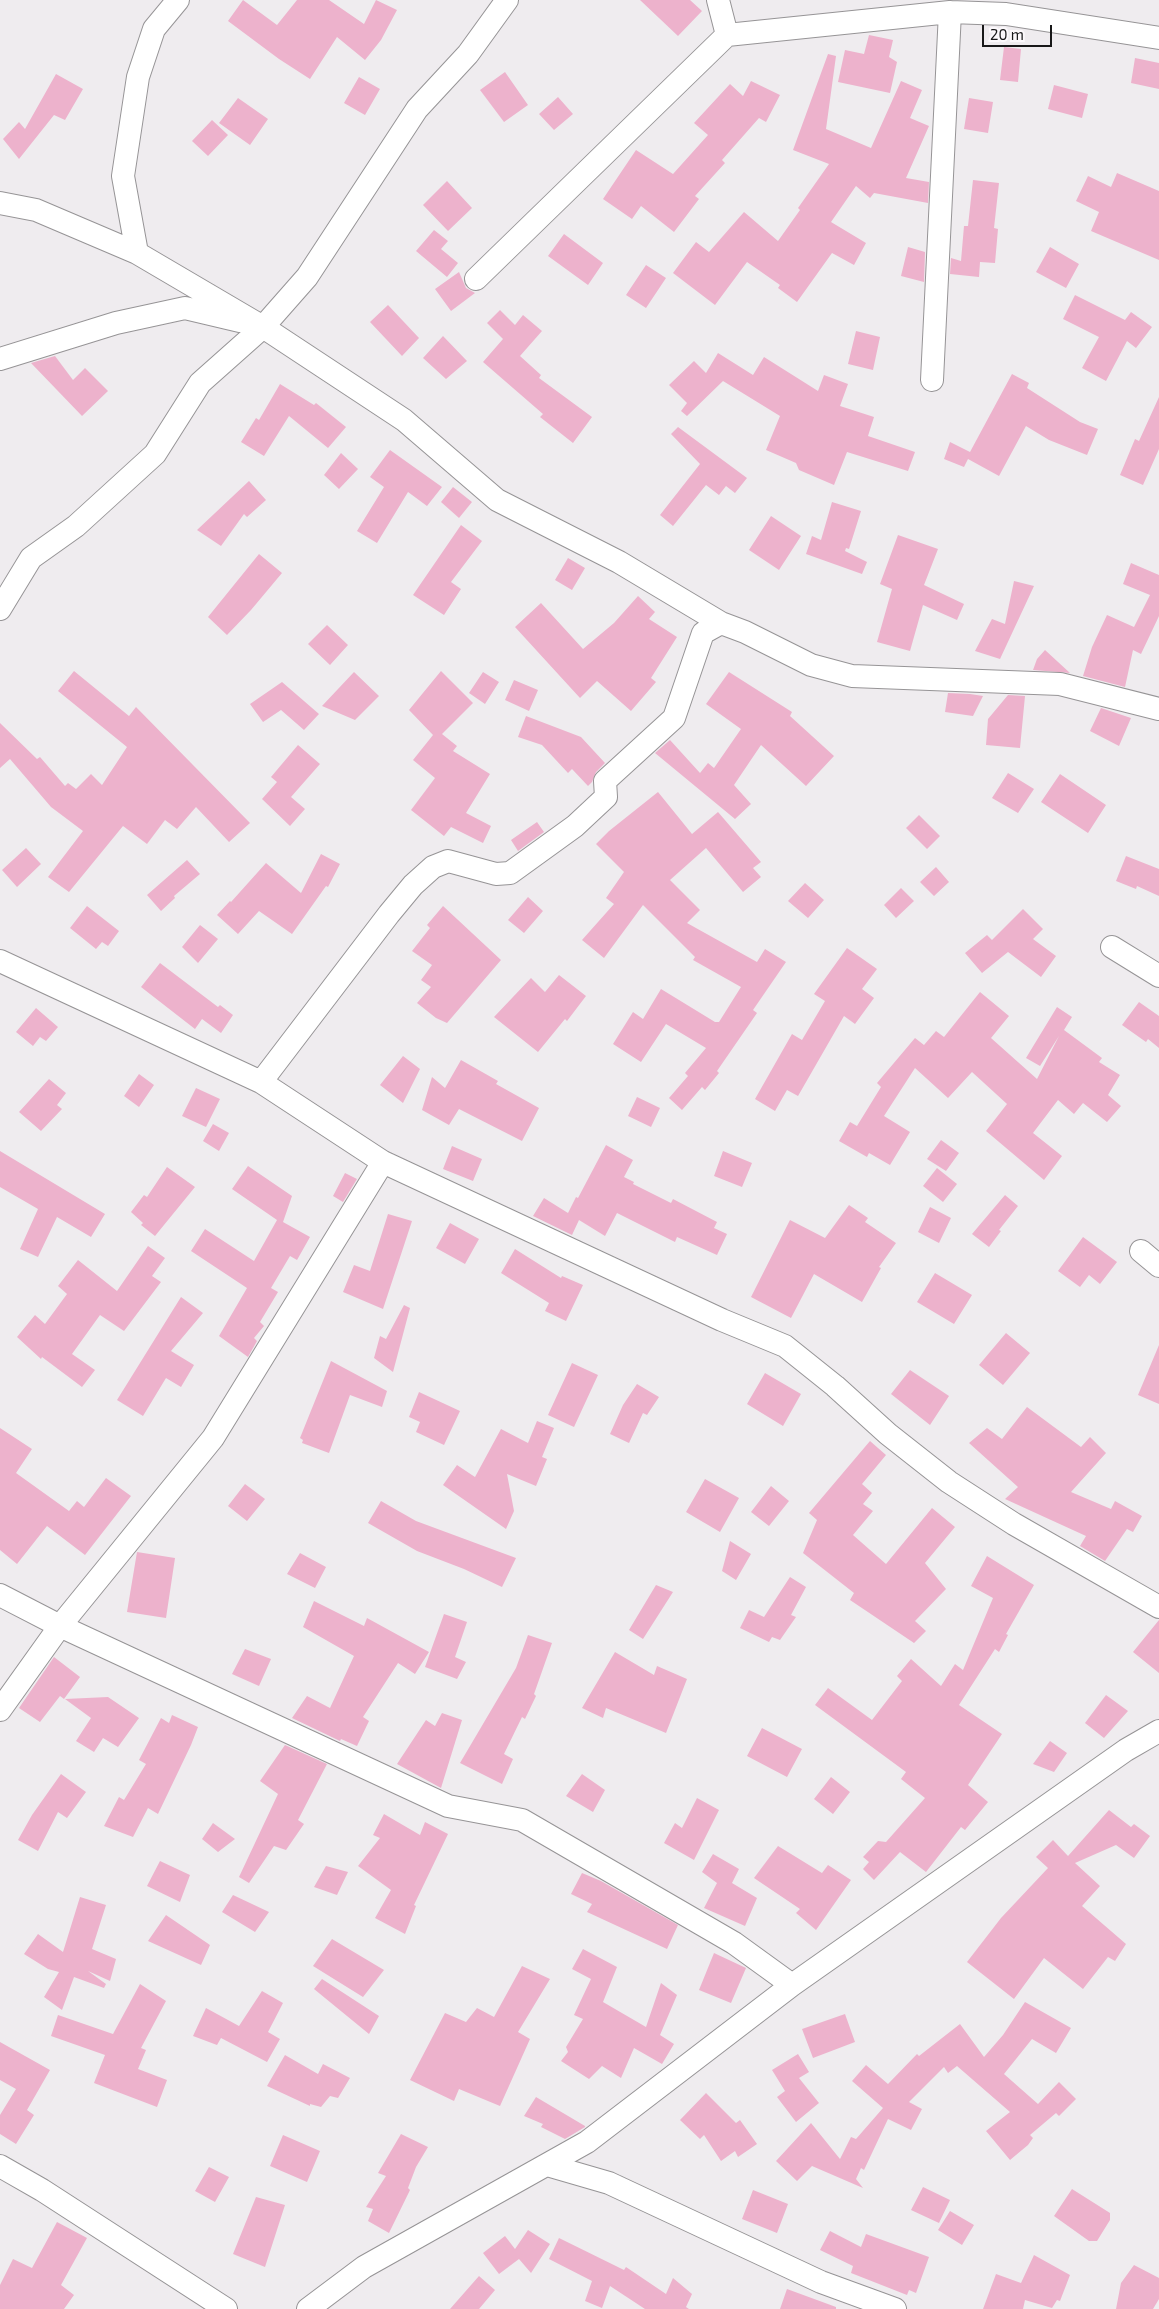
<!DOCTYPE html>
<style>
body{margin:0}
#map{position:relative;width:1159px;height:2309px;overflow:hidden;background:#efecef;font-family:"Exo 2",sans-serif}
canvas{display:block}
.scale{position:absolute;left:982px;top:25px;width:70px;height:22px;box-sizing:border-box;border:2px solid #181819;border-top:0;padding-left:6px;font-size:15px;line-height:18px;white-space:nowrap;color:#181819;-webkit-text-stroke:4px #fcf9fc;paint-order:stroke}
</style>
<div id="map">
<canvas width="1159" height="2309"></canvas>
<div class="scale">20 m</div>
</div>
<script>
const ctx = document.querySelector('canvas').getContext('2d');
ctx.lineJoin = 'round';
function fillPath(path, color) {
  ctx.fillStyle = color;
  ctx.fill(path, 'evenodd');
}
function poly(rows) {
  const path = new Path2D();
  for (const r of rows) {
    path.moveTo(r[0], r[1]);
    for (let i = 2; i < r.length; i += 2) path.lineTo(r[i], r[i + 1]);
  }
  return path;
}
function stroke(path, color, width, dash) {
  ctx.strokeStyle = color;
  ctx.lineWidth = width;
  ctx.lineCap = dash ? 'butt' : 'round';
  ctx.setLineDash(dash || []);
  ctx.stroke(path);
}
fillPath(poly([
 [243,0,277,25,297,0,329,0,364,24,376,0,397,10,381,40,365,60,337,37,310,79,279,59,228,21],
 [640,0,690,0,702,11,678,36],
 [869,35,893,40,889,57,897,62,890,93,838,82,845,50,864,54],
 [1004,47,1021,49,1018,82,1000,80],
 [828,54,836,56,826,129,871,148,901,81,922,90,910,118,929,126,906,178,929,182,928,203,874,193,870,198,856,186,831,222,866,243,854,265,832,253,797,302,778,288,780,285,747,262,715,305,673,273,696,242,709,252,744,212,778,241,800,210,798,208,829,164,793,150],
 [1135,58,1159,63,1159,89,1131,83],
 [505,72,528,105,504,122,480,90],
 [56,74,83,89,65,120,54,115,19,159,3,139,19,122,25,129],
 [359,77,380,89,365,115,344,103],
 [751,81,780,95,766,122,759,118,722,160,725,163,695,196,699,199,674,232,641,206,632,219,603,199,636,150,673,174,708,135,694,123,730,84,743,96],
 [1054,85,1088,94,1082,118,1048,109],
 [558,97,573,114,554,130,539,114],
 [238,98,268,119,250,145,219,123],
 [969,98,993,102,988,133,964,129],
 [212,120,228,135,208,156,192,141],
 [1117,173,1159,191,1159,260,1091,231,1099,212,1076,201,1088,176,1111,187],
 [973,180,999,183,994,228,998,229,995,263,980,262,979,277,950,274,951,258,961,261,964,226,968,226],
 [447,181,472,208,448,231,423,205],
 [434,230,448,241,441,249,458,263,447,277,416,251],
 [564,234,603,263,588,285,548,256],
 [908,247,925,252,924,282,901,276],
 [1050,247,1079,264,1066,288,1036,272],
 [646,265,666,278,646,308,626,295],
 [459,272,466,288,475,293,451,311,435,289],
 [1075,295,1125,320,1131,312,1152,327,1136,348,1127,341,1106,381,1082,368,1099,337,1063,319],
 [388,305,419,338,402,356,370,322],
 [500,310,515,325,523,315,542,331,520,356,541,375,539,378,592,417,573,443,540,417,543,414,483,362,503,339,487,323],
 [856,331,880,337,873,370,848,364],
 [443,336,467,361,446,379,423,358],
 [718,353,753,375,764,357,818,391,824,375,848,384,840,406,874,417,868,436,915,452,908,471,847,452,834,485,799,470,796,463,766,450,780,416,723,381,687,416,681,411,687,403,669,385,694,361,706,373],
 [55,356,73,380,85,368,108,391,82,416,31,363],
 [1012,374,1029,383,1027,388,1080,422,1098,429,1087,455,1049,440,1026,426,999,476,968,459,964,467,944,459,950,442,970,452],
 [280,384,314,405,316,403,346,427,328,448,289,416,264,456,241,442,256,418,259,420],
 [1159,397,1159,449,1143,485,1120,475,1135,439,1139,441],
 [678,427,747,478,735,493,726,486,719,495,706,485,673,526,660,515,700,464,671,434],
 [390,450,442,487,427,506,408,492,377,543,357,531,384,487,370,477],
 [341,453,358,469,339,489,324,475],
 [249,481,266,500,247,517,244,514,221,546,197,530],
 [453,487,472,502,459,518,441,502],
 [832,502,861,511,849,549,846,548,845,551,867,562,862,574,806,554,812,536,821,540],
 [771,516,801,536,779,570,749,550],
 [461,525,482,541,451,582,461,589,444,615,413,595],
 [898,535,938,549,924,585,964,604,957,620,923,605,910,651,877,642,892,589,880,584],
 [259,554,282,573,251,610,227,635,208,617],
 [568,558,585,568,572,590,555,580],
 [1131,563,1159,575,1159,616,1141,654,1133,650,1125,687,1083,676,1092,647,1107,615,1134,627,1150,595,1123,584],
 [1014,581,1034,586,1000,659,975,651,992,619,1005,624],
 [638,596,655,612,649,619,677,637,651,678,656,682,631,711,597,681,580,698,515,627,541,603,583,649,614,623],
 [327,625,348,645,330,665,308,644],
 [1045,650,1070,673,1033,670,1037,659],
 [74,671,129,716,136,707,250,823,229,842,196,807,177,829,165,820,147,844,123,826,69,892,48,877,83,831,51,807,10,759,0,768,0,723,37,759,40,757,65,786,68,783,76,789,91,774,102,785,127,747,58,691],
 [441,671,473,703,442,734,457,746,453,751,490,774,466,813,491,826,483,843,451,827,444,836,411,810,435,778,413,760,433,735,409,710],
 [354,672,379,696,355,720,322,706],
 [483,672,499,682,485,704,469,693],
 [729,672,792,712,790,716,834,756,806,786,761,745,734,785,751,804,735,819,655,753,670,740,700,773,708,763,714,768,741,729,706,704],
 [514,680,538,690,529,711,505,700],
 [282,682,319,714,304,730,281,710,263,722,250,704],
 [948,693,970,694,983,696,973,716,945,712],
 [1008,695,1025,696,1020,748,986,745,988,719],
 [1101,708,1131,718,1119,746,1090,731],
 [526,716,581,737,605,763,596,772,592,782,588,786,572,769,568,773,542,745,518,737],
 [298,745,320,764,291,797,305,809,290,826,262,799,277,782,271,777],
 [1008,773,1034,789,1018,813,992,798],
 [1060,774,1106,805,1088,833,1041,802],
 [658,792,692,834,718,812,761,862,753,868,761,877,743,892,706,848,670,880,700,910,687,923,757,962,765,949,786,962,753,1010,757,1013,717,1071,719,1073,705,1090,702,1087,682,1110,669,1098,688,1076,685,1073,706,1048,666,1024,641,1062,613,1044,633,1012,643,1019,661,989,715,1022,719,1022,741,987,693,960,695,957,643,905,604,958,582,940,614,904,606,898,624,872,596,844,609,831],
 [919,815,940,836,927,849,906,828],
 [537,822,544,832,518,851,511,840],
 [26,848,41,864,17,887,2,870],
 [321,854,340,864,328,887,326,886,292,934,259,911,238,934,217,915,230,901,231,902,266,863,301,893],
 [1126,856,1159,869,1159,896,1137,886,1136,889,1116,881],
 [187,860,200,874,174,896,175,898,161,911,147,895],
 [936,867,949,882,934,896,920,882],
 [805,883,824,900,808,918,788,901],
 [901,888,914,901,896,918,884,905],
 [528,897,543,911,524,933,508,920],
 [87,906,119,931,108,946,102,942,96,949,70,928],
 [443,906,501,960,447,1023,436,1018,417,1003,431,987,421,980,432,965,412,951,430,928,427,925],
 [1023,909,1043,929,1033,939,1056,956,1041,977,1008,952,982,973,965,953,987,935,992,940],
 [200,925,218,939,198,963,182,947],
 [847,948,877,969,862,989,874,998,855,1024,844,1016,798,1096,787,1090,775,1111,755,1099,792,1034,802,1040,825,1001,814,994],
 [160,963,218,1007,220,1005,233,1015,221,1033,202,1019,195,1029,141,987],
 [559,975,586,996,567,1021,565,1019,538,1052,494,1017,531,978,545,992],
 [980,992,1009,1016,991,1038,1037,1079,1059,1036,1040,1066,1026,1058,1057,1007,1072,1017,1064,1030,1102,1058,1099,1062,1120,1075,1108,1095,1121,1106,1107,1122,1083,1103,1074,1114,1058,1100,1033,1133,1062,1156,1044,1180,986,1131,1007,1104,972,1072,948,1098,915,1068,884,1116,910,1132,890,1165,869,1153,867,1157,839,1141,850,1122,857,1126,881,1087,877,1083,915,1038,924,1045,936,1031,944,1037],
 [1139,1002,1159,1016,1159,1048,1148,1039,1146,1042,1122,1025],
 [36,1008,58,1027,46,1041,40,1037,33,1046,16,1032],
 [403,1056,420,1069,403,1103,380,1085],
 [461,1060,498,1081,496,1084,539,1108,522,1141,459,1109,449,1125,422,1110,432,1077,445,1088],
 [139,1074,154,1085,139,1107,124,1096],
 [49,1079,66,1093,57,1105,62,1109,41,1131,19,1112],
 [196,1088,220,1099,206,1127,182,1116],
 [637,1097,660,1108,651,1127,628,1116],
 [213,1124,229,1133,219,1151,203,1141],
 [941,1140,959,1153,946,1171,927,1159],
 [606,1145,633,1160,624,1177,634,1182,633,1184,671,1203,673,1199,717,1222,714,1228,727,1234,717,1255,677,1237,675,1242,617,1213,605,1236,579,1220,572,1235,533,1216,544,1198,568,1213,576,1197,578,1198],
 [452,1146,482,1159,473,1181,443,1169],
 [0,1151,105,1214,91,1237,57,1217,38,1257,20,1249,38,1209,0,1187],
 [723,1151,752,1163,742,1187,714,1176],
 [248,1166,292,1196,283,1222,310,1237,297,1260,290,1256,271,1288,278,1292,260,1322,264,1326,254,1338,257,1341,248,1357,219,1336,247,1288,191,1251,205,1229,254,1261,277,1220,232,1189],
 [167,1167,195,1187,155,1236,141,1225,143,1223,131,1212,144,1195,147,1197],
 [937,1168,957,1184,943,1202,923,1186],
 [345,1173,357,1179,343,1202,333,1196],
 [1005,1195,1018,1206,999,1230,1001,1231,989,1247,972,1234],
 [849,1205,868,1218,865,1222,896,1243,879,1267,881,1268,862,1302,814,1274,791,1318,751,1297,790,1220,825,1238],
 [930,1207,951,1218,939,1243,918,1232],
 [388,1214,412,1221,383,1309,343,1292,354,1265,370,1271],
 [450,1223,479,1239,465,1264,436,1248],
 [1083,1237,1117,1262,1100,1284,1089,1275,1080,1287,1058,1271],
 [148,1246,165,1258,152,1276,161,1282,124,1331,100,1315,72,1354,95,1370,82,1387,42,1357,41,1359,17,1337,35,1315,45,1324,67,1294,58,1286,78,1260,117,1291],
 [515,1249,561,1278,562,1276,583,1285,566,1321,545,1311,549,1303,501,1273],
 [935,1273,972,1295,954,1324,917,1302],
 [181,1297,203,1313,171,1351,194,1365,181,1387,166,1378,143,1416,117,1400],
 [404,1305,410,1308,393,1372,374,1358,380,1336,386,1339],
 [1006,1333,1030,1353,1003,1385,979,1365],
 [1159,1345,1159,1404,1138,1395],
 [331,1361,387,1391,382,1407,350,1395,329,1453,302,1443,303,1440,300,1438],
 [572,1363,598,1375,574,1427,548,1415],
 [910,1370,949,1396,930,1425,891,1394],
 [765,1373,801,1394,783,1426,747,1404],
 [637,1384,659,1397,647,1415,643,1413,629,1443,610,1434,623,1405],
 [419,1392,460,1411,444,1445,416,1432,420,1422,409,1417],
 [1027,1407,1081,1447,1090,1437,1106,1453,1071,1492,1111,1509,1115,1501,1142,1516,1133,1532,1127,1529,1105,1561,1080,1546,1086,1536,1005,1499,1018,1487,969,1443,987,1428,1002,1439],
 [537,1421,554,1428,542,1457,547,1459,536,1486,507,1474,514,1511,506,1529,443,1485,457,1465,475,1477,501,1429,528,1443],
 [0,1428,32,1449,16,1473,69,1511,77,1501,84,1507,106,1478,131,1496,85,1555,47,1526,17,1564,0,1550],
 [870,1441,886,1455,862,1484,872,1493,863,1504,873,1511,853,1535,886,1564,932,1508,955,1527,925,1563,946,1589,915,1621,926,1631,914,1643,850,1600,854,1593,803,1553,817,1520,809,1513],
 [705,1479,739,1498,720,1532,686,1512],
 [245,1484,265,1499,247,1521,228,1506],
 [771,1486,789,1501,769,1526,751,1512],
 [381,1501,416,1521,516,1558,502,1587,464,1569,417,1551,368,1523],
 [730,1541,751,1554,736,1580,722,1571],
 [137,1552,175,1558,166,1618,127,1612],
 [300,1553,326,1567,315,1588,287,1574],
 [987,1556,1034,1585,1006,1634,1008,1635,999,1652,995,1649,959,1705,1002,1734,968,1785,988,1802,965,1830,961,1827,926,1872,900,1852,874,1880,863,1869,869,1862,863,1857,878,1841,886,1842,925,1798,901,1779,906,1772,815,1705,828,1688,872,1720,902,1681,897,1676,911,1659,941,1686,955,1664,963,1670,993,1598,971,1586],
 [790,1577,806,1587,791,1615,796,1617,780,1640,772,1637,769,1642,740,1628,749,1610,764,1617],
 [656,1585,673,1592,643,1639,629,1630],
 [314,1601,364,1626,367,1618,429,1652,415,1674,398,1663,363,1717,369,1721,357,1746,341,1739,340,1741,292,1718,307,1696,330,1708,354,1656,303,1627],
 [444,1614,467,1622,455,1657,466,1662,457,1679,425,1667],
 [1159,1620,1159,1673,1133,1652],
 [528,1635,552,1643,534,1694,536,1696,525,1719,522,1717,504,1754,513,1759,502,1784,460,1763,516,1668],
 [245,1649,271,1659,259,1686,232,1674],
 [615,1652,654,1675,657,1666,687,1679,666,1733,606,1708,603,1718,582,1708],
 [54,1657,80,1677,64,1699,60,1696,40,1722,19,1708],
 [1106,1695,1128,1711,1104,1738,1085,1723],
 [108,1697,139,1718,118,1747,103,1738,94,1752,76,1741,91,1718,65,1699],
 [442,1713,462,1720,441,1788,397,1764,426,1720,435,1726],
 [172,1715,198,1727,191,1745,158,1814,148,1808,133,1837,104,1826,119,1797,124,1800,146,1764,139,1760,161,1718,169,1723],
 [762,1728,802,1749,787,1777,747,1756],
 [1050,1741,1067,1753,1054,1772,1033,1764],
 [285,1745,327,1764,298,1820,304,1824,286,1850,274,1846,249,1883,239,1877,278,1794,260,1781],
 [61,1774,86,1792,67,1818,58,1812,38,1851,18,1840,32,1815],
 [582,1774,605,1790,593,1812,566,1796],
 [831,1777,850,1792,833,1814,814,1799],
 [697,1798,719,1810,694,1860,664,1843,675,1823,682,1828],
 [1109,1810,1131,1827,1134,1824,1150,1836,1134,1858,1116,1845,1075,1863,1100,1886,1082,1906,1126,1944,1115,1961,1108,1957,1083,1989,1044,1958,1014,1999,967,1962,1001,1918,1048,1868,1036,1857,1053,1840,1068,1856],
 [384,1814,420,1835,425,1822,448,1834,414,1905,416,1906,405,1934,375,1918,391,1890,358,1866,380,1838,373,1835],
 [213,1823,235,1839,218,1852,202,1839],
 [778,1846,822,1873,828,1865,851,1880,816,1930,796,1913,800,1909,754,1878],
 [713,1854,739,1869,732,1883,757,1898,745,1926,704,1908,717,1883,702,1872],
 [160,1861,190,1875,180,1902,147,1886],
 [326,1866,348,1872,337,1895,314,1887],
 [582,1873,601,1881,678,1925,667,1949,587,1912,592,1904,571,1894],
 [233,1895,269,1912,255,1932,222,1912],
 [80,1897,106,1905,92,1949,116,1959,110,1981,88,1971,106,1984,104,1988,74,1977,62,2010,44,1997,59,1972,48,1969,24,1954,38,1934,63,1952],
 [166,1915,210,1945,201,1965,148,1941],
 [332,1939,384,1970,363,1997,313,1966],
 [583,1949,617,1967,603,2002,646,2027,661,1983,677,1995,660,2035,674,2044,662,2064,634,2048,621,2078,602,2066,589,2079,561,2061,568,2052,566,2047,583,2019,574,2015,591,1979,572,1969],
 [714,1953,746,1968,731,2003,699,1990],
 [522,1966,550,1979,518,2032,530,2039,500,2106,459,2089,454,2101,410,2080,445,2013,466,2022,477,2008,494,2017],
 [322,1979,379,2016,369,2034,314,1989],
 [140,1984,166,2001,141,2048,146,2050,138,2069,167,2080,157,2107,94,2083,105,2055,51,2036,58,2015,113,2034],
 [262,1991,283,2003,268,2032,280,2039,267,2062,221,2038,217,2045,193,2036,206,2008,239,2026],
 [1025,2002,1071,2028,1056,2053,1032,2039,1004,2074,1038,2104,1059,2082,1076,2099,1059,2116,1056,2113,1030,2135,1033,2138,1028,2145,1010,2160,986,2131,1010,2112,957,2066,948,2073,944,2067,909,2102,922,2109,911,2130,888,2119,864,2170,861,2168,856,2179,863,2188,812,2166,797,2181,776,2161,811,2123,840,2159,851,2137,856,2139,883,2108,852,2081,866,2065,888,2084,917,2054,919,2056,960,2024,984,2057,1003,2035],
 [845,2014,855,2042,813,2058,802,2029],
 [0,2042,50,2070,27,2110,34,2115,16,2144,0,2134,0,2115,16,2089,0,2080],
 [798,2054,809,2072,799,2078,819,2103,796,2122,777,2097,785,2091,772,2070],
 [285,2055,318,2074,323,2064,350,2078,338,2098,330,2096,321,2107,310,2104,310,2106,267,2086],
 [706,2093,736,2123,740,2120,757,2144,738,2157,735,2151,721,2161,704,2135,700,2139,680,2120],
 [536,2097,585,2126,585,2127,565,2139,541,2127,543,2124,524,2116],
 [401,2134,428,2147,416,2167,408,2188,410,2190,389,2233,368,2221,373,2209,366,2207,386,2176,378,2173],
 [283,2135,320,2151,307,2182,270,2166],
 [209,2167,229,2177,215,2202,195,2191],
 [923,2187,950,2200,939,2223,911,2210],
 [1072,2189,1110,2213,1110,2220,1097,2241,1089,2241,1054,2216],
 [753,2190,788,2204,777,2233,742,2219],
 [256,2197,285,2205,265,2267,233,2254],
 [950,2211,974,2225,962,2245,938,2230],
 [57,2222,87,2238,61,2285,74,2295,64,2309,0,2309,0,2285,13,2259,32,2268],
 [528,2230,550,2244,531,2273,519,2259,499,2274,483,2253,505,2236,515,2249],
 [830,2231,861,2247,866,2234,929,2257,916,2293,909,2290,907,2295,851,2273,853,2266,820,2250],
 [559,2238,624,2270,626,2267,666,2294,673,2278,692,2294,686,2307,689,2309,645,2309,610,2286,602,2308,585,2301,592,2281,549,2259],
 [1034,2255,1070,2275,1060,2301,1057,2300,1052,2308,1025,2300,1023,2309,983,2309,996,2274,1021,2283],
 [1134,2265,1159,2278,1159,2299,1153,2309,1116,2309,1121,2283],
 [479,2276,495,2290,479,2309,450,2309],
 [787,2289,836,2307,836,2309,780,2309]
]), '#edb2cc');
const minor = poly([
 [718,0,727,35],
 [0,203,36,210,137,253,263,327,404,420,497,500,619,562,721,623],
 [137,253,123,176,138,77,154,29,178,0],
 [476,279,727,35,950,12,1006,14,1159,38],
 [0,359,116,323,185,308,240,321],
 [932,380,950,12],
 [0,609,31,558,76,526,155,454,200,383,263,327,307,277,417,109,468,54,507,0],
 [1112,947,1159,976],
 [0,961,261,1082,383,1162,722,1320,785,1346,835,1386,888,1434,949,1482,1014,1524,1159,1607],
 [261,1082,389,914,413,885,433,867,448,861,496,874,510,873,575,826,606,797,605,781,674,718,703,633,721,623,745,632,811,665,852,676,1060,684,1159,709],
 [1141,1251,1159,1266],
 [0,1595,60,1626,448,1806,522,1820,734,1943,792,1985],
 [0,1710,60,1626,213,1438,383,1162],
 [547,2165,609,2183,821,2282,895,2309],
 [0,2166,42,2190,226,2309],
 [308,2309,364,2267,587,2142,792,1985,1126,1750,1159,1731]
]);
stroke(minor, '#969496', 24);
stroke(minor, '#fff', 22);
</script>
